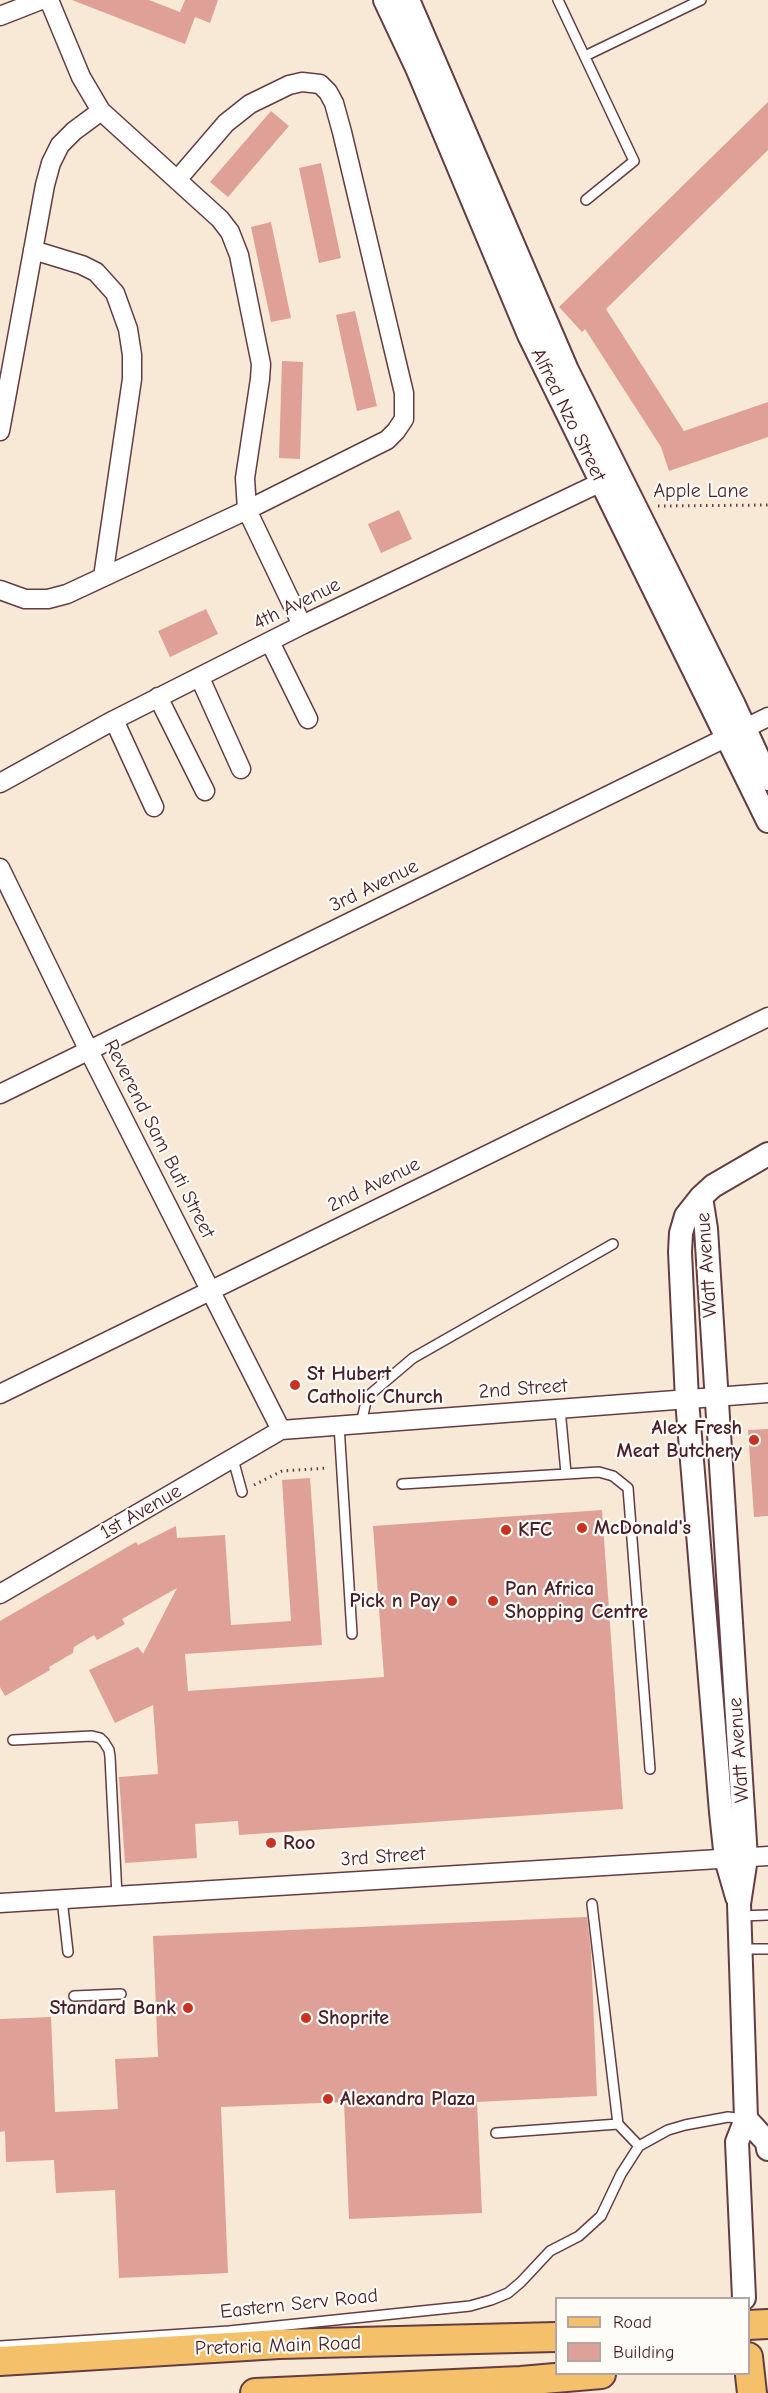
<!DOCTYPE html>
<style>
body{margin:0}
#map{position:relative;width:768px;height:2393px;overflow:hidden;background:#f7e9d5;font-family:"Comic Neue",sans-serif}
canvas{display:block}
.legend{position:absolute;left:555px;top:2297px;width:195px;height:78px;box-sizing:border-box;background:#fdfcf7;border:2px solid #b5a4a5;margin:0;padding:8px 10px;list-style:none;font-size:18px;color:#4a1f2b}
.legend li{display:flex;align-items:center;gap:12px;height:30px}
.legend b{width:30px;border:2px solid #b5a4a5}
</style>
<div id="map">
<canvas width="768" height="2393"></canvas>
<ul class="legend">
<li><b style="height:8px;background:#f4c16a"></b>Road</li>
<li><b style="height:16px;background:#dfa197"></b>Building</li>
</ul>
</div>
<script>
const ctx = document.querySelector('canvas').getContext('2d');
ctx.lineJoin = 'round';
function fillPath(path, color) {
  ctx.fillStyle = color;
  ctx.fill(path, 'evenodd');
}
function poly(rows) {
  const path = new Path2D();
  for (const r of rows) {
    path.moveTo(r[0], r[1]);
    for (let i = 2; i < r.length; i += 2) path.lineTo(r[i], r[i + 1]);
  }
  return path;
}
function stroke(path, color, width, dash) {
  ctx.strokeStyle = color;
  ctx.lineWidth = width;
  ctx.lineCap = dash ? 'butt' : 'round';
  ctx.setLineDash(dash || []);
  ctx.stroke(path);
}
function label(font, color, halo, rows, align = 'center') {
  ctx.font = font + ' "Comic Neue",sans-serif';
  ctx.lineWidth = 4.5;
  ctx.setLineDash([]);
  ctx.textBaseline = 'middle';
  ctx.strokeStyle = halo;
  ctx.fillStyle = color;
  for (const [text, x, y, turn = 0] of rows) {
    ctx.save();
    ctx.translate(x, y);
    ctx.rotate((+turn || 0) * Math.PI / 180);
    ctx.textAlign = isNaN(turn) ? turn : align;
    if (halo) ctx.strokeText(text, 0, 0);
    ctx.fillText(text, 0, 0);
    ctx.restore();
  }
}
fillPath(poly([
 [72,0,149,0,180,12,185,0,218,0,210,23,195,17,185,44],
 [768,102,768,150,606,309,684,431,768,402,768,437,669,471,661,447,585,329,582,332,559,307],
 [271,111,289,126,228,197,210,182],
 [321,163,341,258,319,263,299,168],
 [271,222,291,318,271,322,251,227],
 [355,311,377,406,357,411,336,315],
 [282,361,303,362,300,459,279,458],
 [399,510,412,539,381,553,368,524],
 [206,609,218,634,170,657,158,631],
 [768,1429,768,1516,754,1517,748,1430],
 [310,1478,322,1645,185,1654,188,1691,384,1677,373,1526,602,1510,623,1809,239,1835,238,1821,195,1824,197,1858,125,1863,119,1777,158,1774,153,1705,115,1723,89,1670,138,1647,143,1654,177,1588,122,1619,125,1624,97,1640,94,1635,74,1647,73,1653,49,1667,50,1670,5,1696,0,1687,0,1621,136,1542,138,1545,176,1526,177,1538,225,1535,231,1625,291,1621,282,1480],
 [587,1917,591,1951,597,2096,477,2102,482,2213,349,2219,344,2102,221,2107,228,2273,119,2278,115,2190,56,2193,54,2160,6,2162,5,2131,0,2132,0,2019,51,2017,55,2112,118,2109,115,2059,158,2057,153,1936]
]), '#dfa197');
const service = poly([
 [558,0,634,161,586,200],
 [585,56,701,0],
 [560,1409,566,1473],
 [361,1424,367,1397,413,1358,613,1244],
 [339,1425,352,1634],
 [233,1459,242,1492],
 [402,1484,599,1472,613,1476,628,1488,650,1769],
 [13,1740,92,1736,100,1738,104,1742,109,1750,110,1757,117,1896],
 [62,1899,68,1952],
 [592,1904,618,2124],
 [740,1916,768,1915],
 [741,1949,768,1949],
 [74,1996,121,1994],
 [496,2133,618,2124,639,2146],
 [0,2346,229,2331,470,2306,491,2300,508,2293,521,2282,550,2251,579,2236,601,2216,621,2174,639,2146,668,2130,685,2125,728,2117,746,2119]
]);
const minor = poly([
 [49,0,81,77,101,111,220,219,230,232,239,255,261,364,260,379,245,478,247,510,302,625],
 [0,16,41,0],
 [33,250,82,265,96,272,115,293,128,329,132,355,132,379,103,577],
 [0,431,45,185,51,163,60,145,74,131,101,111],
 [0,590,25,599,48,599,67,594,247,510,387,440,396,431,404,419,404,393,342,132,334,103,328,92,320,84,302,82,289,85,250,104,226,123,177,180],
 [270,642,308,719],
 [200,678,241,769],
 [158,697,205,791],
 [114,720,154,807],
 [0,783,114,720,302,625,612,477],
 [0,868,89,1051,281,1430],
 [0,1094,768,717],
 [0,1394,768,1017],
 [0,1594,281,1430,768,1393],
 [0,1903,768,1856]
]);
const tertiary = poly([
 [385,0,417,68,529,335,768,821],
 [408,0,567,370,734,705,768,779],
 [701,1197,706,1229,746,1858,739,1904,746,2119,737,2142,744,2298],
 [737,1897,726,1859,721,1812,687,1400,680,1252,681,1233,686,1216,701,1197,713,1186,768,1154],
 [746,2119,767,2142,768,2149]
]);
const primary = poly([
 [748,2325,768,2324],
 [748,2357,752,2393],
 [0,2361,279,2344,556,2337],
 [255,2393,521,2381,601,2374]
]);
stroke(service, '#643d44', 12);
stroke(minor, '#643d44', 21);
stroke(tertiary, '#643d44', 26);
stroke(primary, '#643d44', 32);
stroke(poly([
 [658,506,768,505],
 [254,1485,282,1471,328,1468]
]), '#643d44', 3, [1.5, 4.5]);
stroke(service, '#fff', 9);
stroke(minor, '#fff', 18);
stroke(tertiary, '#fff', 22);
stroke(primary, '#f4c16a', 28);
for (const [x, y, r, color] of [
 [295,1385,6,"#c8321e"],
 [754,1440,6,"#c8321e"],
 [582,1528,6,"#c8321e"],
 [506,1530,6,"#c8321e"],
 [452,1601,6,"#c8321e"],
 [493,1601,6,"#c8321e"],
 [271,1843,6,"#c8321e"],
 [188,2008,6,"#c8321e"],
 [306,2018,6,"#c8321e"],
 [328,2099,6,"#c8321e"]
]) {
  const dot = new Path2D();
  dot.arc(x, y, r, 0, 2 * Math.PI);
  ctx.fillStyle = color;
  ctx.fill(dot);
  stroke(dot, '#fdfcf7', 2);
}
label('20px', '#4a1f2b', '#fdfcf7', [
 ["Alfred Nzo Street",568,415,64],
 ["Apple Lane",701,491],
 ["4th Avenue",297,604,-26],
 ["3rd Avenue",374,886,-26],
 ["Reverend Sam Buti Street",159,1139,63],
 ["2nd Avenue",374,1185,-26],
 ["Watt Avenue",707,1265,-94],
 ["2nd Street",523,1389,-4],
 ["1st Avenue",141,1512,-30],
 ["Watt Avenue",739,1750,-94],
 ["3rd Street",383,1857,-4],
 ["Eastern Serv Road",299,2304,-6],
 ["Pretoria Main Road",278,2346,-2]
]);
label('bold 20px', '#4a1f2b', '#fdfcf7', [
 ["St Hubert",307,1374],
 ["Catholic Church",307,1397],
 ["Alex Fresh",742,1428,"right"],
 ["Meat Butchery",742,1451,"right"],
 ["McDonald's",594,1528],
 ["KFC",518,1530],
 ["Pan Africa",505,1589],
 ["Shopping Centre",505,1612],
 ["Pick n Pay",440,1601,"right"],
 ["Roo",283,1843],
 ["Standard Bank",176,2008,"right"],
 ["Shoprite",318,2018],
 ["Alexandra Plaza",340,2099]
], 'left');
</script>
